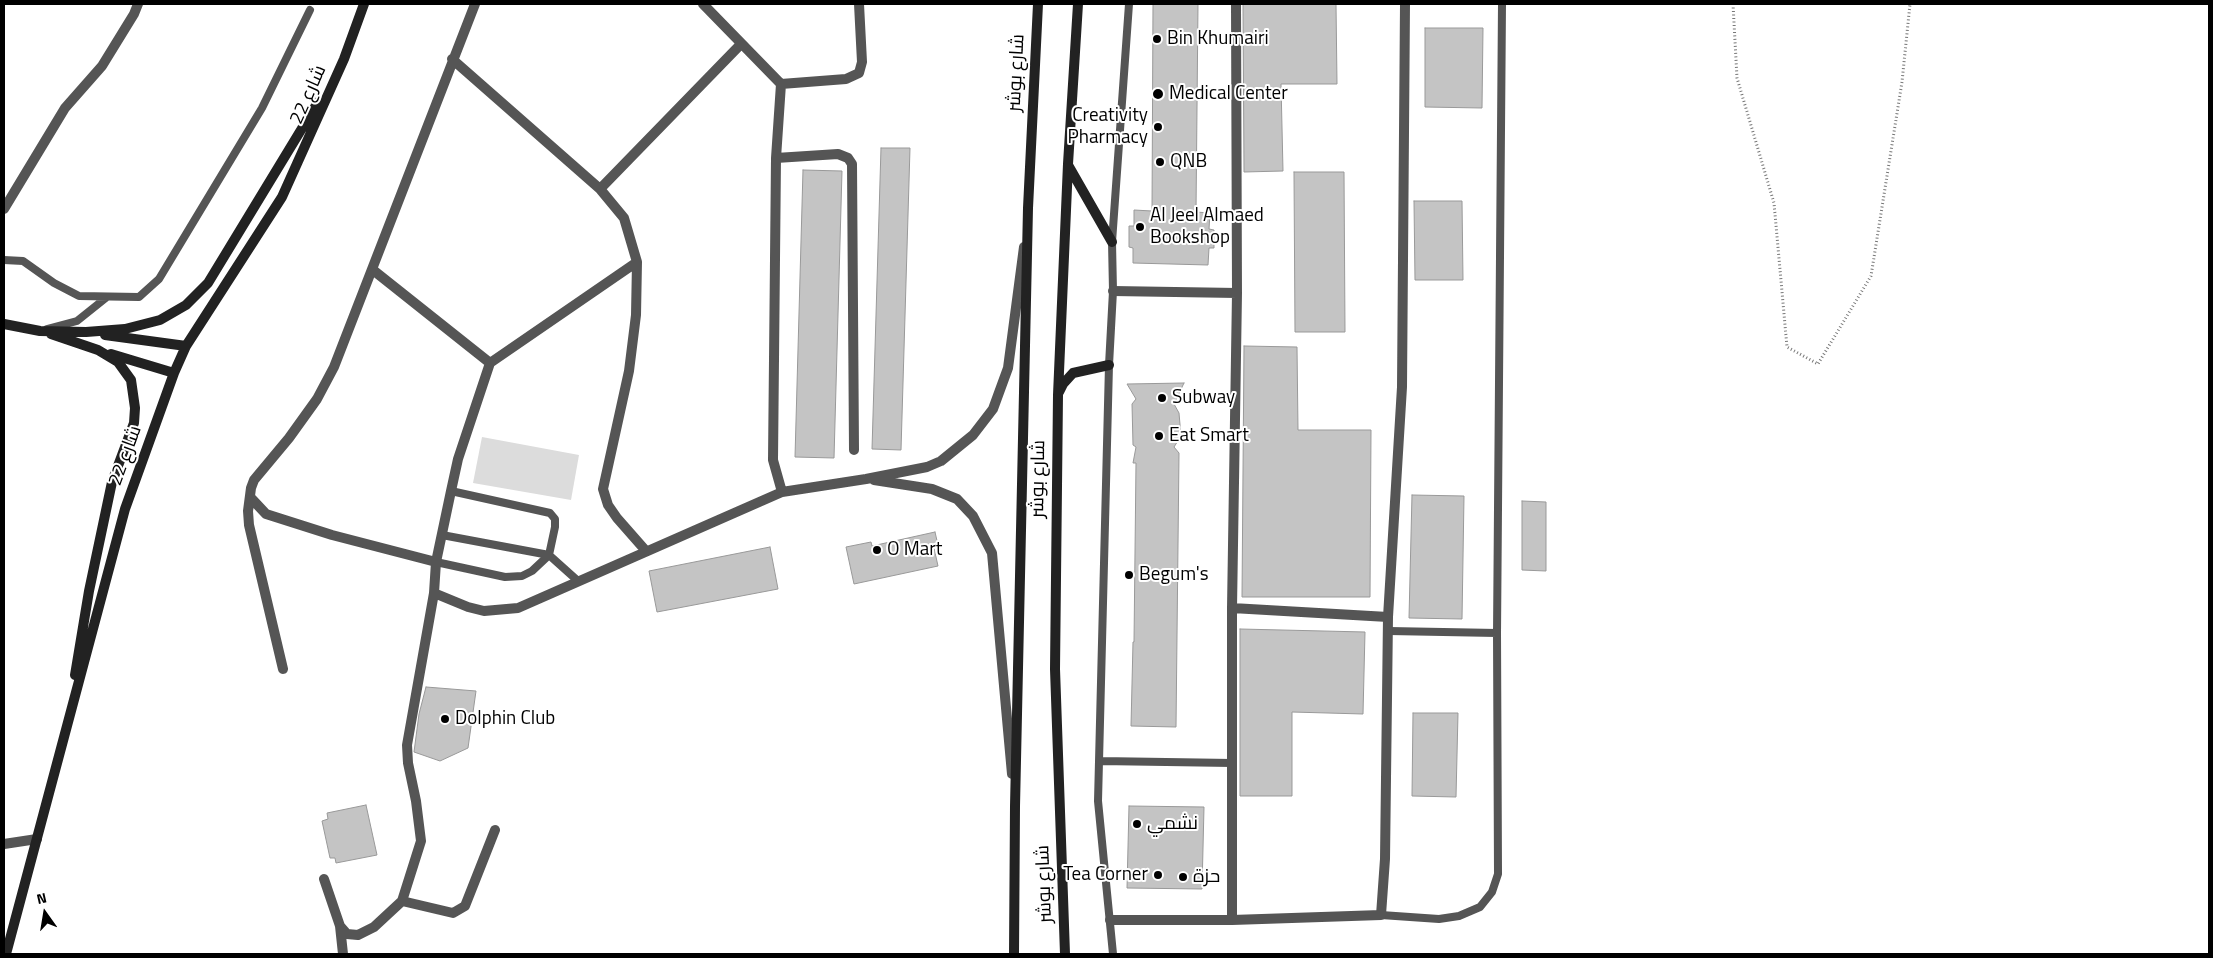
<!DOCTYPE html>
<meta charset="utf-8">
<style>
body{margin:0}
#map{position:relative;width:2213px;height:958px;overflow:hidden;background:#fff;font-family:"Titillium Web",sans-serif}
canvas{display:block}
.frame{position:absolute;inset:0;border:5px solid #000;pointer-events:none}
.north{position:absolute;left:20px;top:888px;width:50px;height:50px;-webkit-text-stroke:4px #fff;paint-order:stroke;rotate:347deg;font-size:14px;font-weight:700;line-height:20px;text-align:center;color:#000}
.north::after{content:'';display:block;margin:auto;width:18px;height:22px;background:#000;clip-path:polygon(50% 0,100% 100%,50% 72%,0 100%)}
</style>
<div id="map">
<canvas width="2213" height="958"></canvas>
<div class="frame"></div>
<div class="north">N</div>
</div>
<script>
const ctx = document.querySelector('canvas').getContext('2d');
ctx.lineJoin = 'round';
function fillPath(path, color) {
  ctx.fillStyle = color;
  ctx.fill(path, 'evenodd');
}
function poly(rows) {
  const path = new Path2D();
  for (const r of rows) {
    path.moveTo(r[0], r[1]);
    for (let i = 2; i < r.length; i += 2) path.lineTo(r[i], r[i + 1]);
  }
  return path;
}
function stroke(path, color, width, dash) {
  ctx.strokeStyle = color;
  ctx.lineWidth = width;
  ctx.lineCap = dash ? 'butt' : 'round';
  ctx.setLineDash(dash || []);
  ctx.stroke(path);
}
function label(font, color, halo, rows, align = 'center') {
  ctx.font = font + ' "Titillium Web",Cairo,sans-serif';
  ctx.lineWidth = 4;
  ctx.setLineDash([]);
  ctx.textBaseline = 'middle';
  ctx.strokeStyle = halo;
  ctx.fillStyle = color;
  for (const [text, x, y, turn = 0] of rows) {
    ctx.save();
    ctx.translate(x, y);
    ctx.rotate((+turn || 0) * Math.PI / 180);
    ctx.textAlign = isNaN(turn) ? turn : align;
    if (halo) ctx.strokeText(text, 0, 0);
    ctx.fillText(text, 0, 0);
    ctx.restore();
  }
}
fillPath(poly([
 [482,437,579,455,571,500,473,483]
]), '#dcdcdc');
const building = poly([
 [1153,4,1198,4,1196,212,1210,213,1209,229,1214,230,1214,248,1209,248,1208,265,1133,263,1133,248,1129,247,1129,226,1134,226,1134,210,1152,211,1153,4],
 [1243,4,1336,4,1337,84,1281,84,1283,171,1244,172,1243,4],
 [1425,28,1483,28,1482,108,1425,107,1425,28],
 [881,148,910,148,901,450,872,449,881,148],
 [803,170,842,171,834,458,795,457,803,170],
 [1294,172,1344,172,1345,332,1295,332,1294,172],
 [1414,201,1462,201,1463,280,1415,280,1414,201],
 [1244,346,1297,347,1298,430,1371,430,1370,597,1242,597,1244,346],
 [1184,383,1174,404,1179,413,1181,436,1174,447,1179,453,1176,727,1131,726,1133,642,1134,642,1136,463,1133,463,1136,447,1133,445,1132,404,1136,399,1127,384,1184,383],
 [1412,495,1464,496,1462,619,1409,618,1412,495],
 [1522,501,1546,502,1546,571,1522,570,1522,501],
 [935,532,938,545,934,548,938,566,854,584,846,547,871,542,872,546,935,532],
 [770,547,778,589,657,612,649,571,770,547],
 [1240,629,1365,632,1363,714,1292,712,1292,796,1240,796,1240,629],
 [426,687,476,691,468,748,440,761,414,752,419,714,426,687],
 [1413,713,1458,713,1456,797,1412,796,1413,713],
 [366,805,377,855,336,863,335,858,330,858,322,821,328,819,327,813,366,805],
 [1129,806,1204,807,1202,889,1127,888,1129,806]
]);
fillPath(building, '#c4c4c4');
stroke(building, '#999', 1);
stroke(poly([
 [1733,4,1737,78,1774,203,1787,347,1818,364,1871,276,1902,82,1910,4]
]), '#777', 3, [1, 2.5]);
stroke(poly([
 [4,260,23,261,54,283,79,296,139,297,159,279,262,108,310,10],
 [47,329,77,321,107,297],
 [442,535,549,555,578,581],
 [436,562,505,577,522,576,532,571,549,555,555,527,555,519,550,513,451,491],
 [1389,631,1497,633,1502,4],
 [1100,761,1232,763],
 [1381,915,1439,919,1459,916,1480,907,1492,892,1498,874,1497,633],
 [1113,954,1098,801,1109,365,1113,291,1112,242,1129,4]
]), '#555', 8);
stroke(poly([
 [703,4,781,84,846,79,859,73,862,62,859,4],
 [452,59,600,189,624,218,637,262,636,315,629,371,603,489,608,505,617,518,646,551],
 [781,84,776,158,773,460,782,492],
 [776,158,838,154,848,158,852,164,854,450],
 [600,189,741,44],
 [4,209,65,108,102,66,134,14,138,4],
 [373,270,490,363,637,262],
 [1113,291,1237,293],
 [874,480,932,489,957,499,973,516,992,553,1012,774],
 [251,498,266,514,332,535,436,562],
 [434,593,468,607,484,611,518,608,782,492,866,479,927,467,941,461,973,435,993,409,1008,368,1024,247],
 [1232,608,1388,617],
 [283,669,249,525,248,511,251,488,254,480,289,438,317,399,334,367,475,4],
 [4,844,37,839],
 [324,879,340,926,347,934,358,935,374,927,402,901,421,841,416,801,408,763,407,745,434,593,436,562,451,491,458,459,490,363],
 [402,901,453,913,465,906,495,830],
 [1110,920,1232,920,1381,915,1385,859,1388,617,1402,387,1405,4],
 [1232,920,1232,608,1237,293,1236,4],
 [340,926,343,954]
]), '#555', 10);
stroke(poly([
 [1068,165,1112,242],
 [4,324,40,331,86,332,125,329,160,320,186,305,208,283,318,102],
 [51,334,98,350,118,362,131,380,135,408,134,423,112,482,89,591,75,675],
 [105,335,186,346],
 [111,354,174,373],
 [1059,392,1063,384,1073,373,1109,365],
 [6,954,125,509,174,373,186,346,282,197,344,59,364,4],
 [1014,954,1015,806,1028,208,1038,4],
 [1065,954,1055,669,1058,395,1068,164,1078,4]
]), '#222', 10);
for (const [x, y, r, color] of [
 [1157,39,5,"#000"],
 [1158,94,6,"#000"],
 [1158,127,5,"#000"],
 [1160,162,5,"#000"],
 [1140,227,5,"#000"],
 [1162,398,5,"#000"],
 [1159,436,5,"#000"],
 [877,550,5,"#000"],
 [1129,575,5,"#000"],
 [445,719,5,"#000"],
 [1137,824,5,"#000"],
 [1158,875,5,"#000"],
 [1183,877,5,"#000"]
]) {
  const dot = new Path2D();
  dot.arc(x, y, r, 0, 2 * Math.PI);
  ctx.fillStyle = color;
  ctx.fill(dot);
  stroke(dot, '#fff', 2);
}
label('19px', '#000', '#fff', [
 ["Bin Khumairi",1167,39],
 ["Medical Center",1169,94],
 ["Creativity",1148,116,"right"],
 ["Pharmacy",1148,138,"right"],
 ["QNB",1170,162],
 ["Al Jeel Almaed",1150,216],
 ["Bookshop",1150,238],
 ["Subway",1172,398],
 ["Eat Smart",1169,436],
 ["O Mart",887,550],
 ["Begum's",1139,575],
 ["Dolphin Club",455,719],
 ["نشمي",1147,824],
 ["Tea Corner",1148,875,"right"],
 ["حزة",1193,877]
], 'left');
label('19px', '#000', '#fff', [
 ["شارع بوشر",1017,73,-87],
 ["شارع 22",309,95,-66],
 ["شارع 22",126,456,-70],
 ["شارع بوشر",1039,479,-89],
 ["شارع بوشر",1045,884,-92]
]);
</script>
